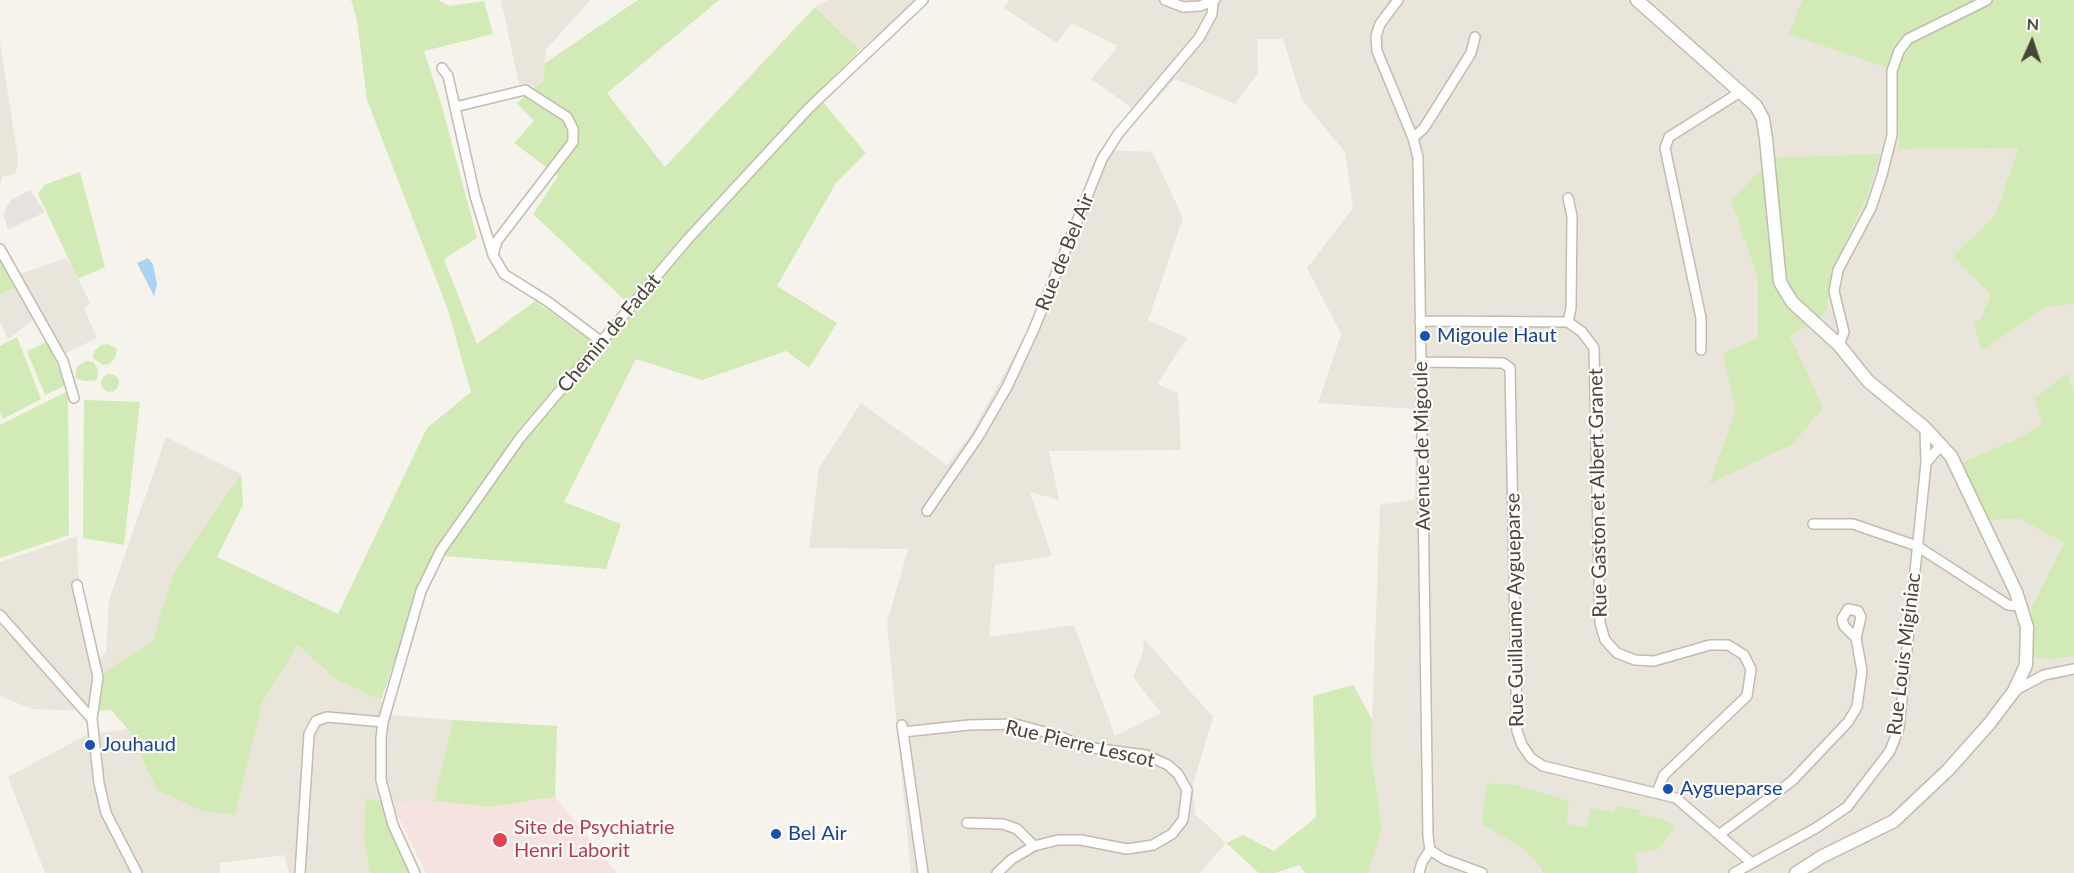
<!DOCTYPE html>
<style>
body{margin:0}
#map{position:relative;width:2074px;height:873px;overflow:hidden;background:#f6f3ec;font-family:Lato,sans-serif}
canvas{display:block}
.north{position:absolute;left:2002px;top:12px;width:60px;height:60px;-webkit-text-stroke:4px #fff;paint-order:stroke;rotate:3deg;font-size:16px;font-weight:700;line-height:24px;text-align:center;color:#4b4439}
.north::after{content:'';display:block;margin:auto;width:21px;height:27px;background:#4b4439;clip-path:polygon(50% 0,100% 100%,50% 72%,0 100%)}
</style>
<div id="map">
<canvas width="2074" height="873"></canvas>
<div class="north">N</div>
</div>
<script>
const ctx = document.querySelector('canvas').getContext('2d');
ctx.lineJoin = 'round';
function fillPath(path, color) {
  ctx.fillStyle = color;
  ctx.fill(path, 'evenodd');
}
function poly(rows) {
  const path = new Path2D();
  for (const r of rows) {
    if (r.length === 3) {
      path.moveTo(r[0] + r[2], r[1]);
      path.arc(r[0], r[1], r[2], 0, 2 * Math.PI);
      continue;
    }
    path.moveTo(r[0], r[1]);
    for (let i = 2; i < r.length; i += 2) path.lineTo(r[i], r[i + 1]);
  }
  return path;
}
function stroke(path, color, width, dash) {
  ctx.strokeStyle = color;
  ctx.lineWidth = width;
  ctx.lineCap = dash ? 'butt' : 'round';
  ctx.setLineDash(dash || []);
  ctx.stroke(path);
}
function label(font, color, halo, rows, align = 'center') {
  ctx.font = font + ' Lato,sans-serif';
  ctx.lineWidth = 4.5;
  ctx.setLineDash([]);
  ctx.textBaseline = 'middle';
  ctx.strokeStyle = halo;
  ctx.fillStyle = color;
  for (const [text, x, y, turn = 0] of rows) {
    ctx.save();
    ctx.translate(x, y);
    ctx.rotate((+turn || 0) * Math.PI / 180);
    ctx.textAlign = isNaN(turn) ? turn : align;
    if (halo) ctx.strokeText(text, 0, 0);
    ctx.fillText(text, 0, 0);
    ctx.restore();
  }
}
fillPath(poly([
 [501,0,590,0,546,50,543,79,535,87,519,84],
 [828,0,918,0,860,50,815,7],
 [1009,0,1802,0,1790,34,1896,71,1899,149,2018,147,1995,215,1953,256,1991,295,1980,320,1982,351,2046,307,2074,304,2074,392,2068,373,2042,424,2019,438,1989,520,2020,519,2064,543,2032,607,2052,659,2074,656,2074,873,1368,873,1382,828,1371,752,1380,505,1415,499,1416,409,1318,403,1341,334,1307,268,1353,208,1345,152,1302,100,1283,39,1257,39,1258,73,1235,104,1175,79,1142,115,1091,79,1118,46,1071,23,1057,43,1004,8],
 [1866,199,1832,270,1827,312,1790,337,1709,483,1737,411,1758,338,1758,279,1731,201],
 [0,42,18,159,16,173,2,177,0,188],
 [1101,150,1152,152,1183,218,1148,320,1187,338,1157,384,1178,393,1181,450,1049,451,1059,500,1030,492,1052,556,995,565,989,637,1074,625,1115,736,1161,713,1133,677,1143,652,1144,639,1213,717,1193,784,1195,814,1226,843,1200,873,911,873,887,623,908,549,809,548,819,468,861,403,947,465,971,434,1027,332,1095,159],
 [0,244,20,274,67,258,90,302,84,309,97,338,56,358,35,319,8,339,0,322,0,295,18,286,0,259],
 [166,437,241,474,174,571,152,642,104,672,98,711,32,709,0,696,0,562,77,536,78,573,100,658,106,653,109,600],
 [298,645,335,679,381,700,392,715,453,720,434,801,392,804,367,798,364,845,370,873,289,873,284,855,220,863,220,873,45,873,8,777,86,735,128,729,157,790,235,815,262,703]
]), '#eae5da');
fillPath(poly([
 [555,797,617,873,426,873,392,804,434,801,491,807]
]), '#f6e3e0');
fillPath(poly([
 [351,0,438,0,449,6,484,1,493,34,424,51,441,103,477,238,444,259,477,344,535,301,601,348,634,309,533,214,558,176,514,143,534,121,517,103,543,80,545,63,638,0,719,0,607,93,665,167,815,7,860,50,816,94,866,153,836,183,777,286,837,323,809,368,786,351,702,380,636,359,564,502,621,524,606,569,433,555,381,700,335,679,298,645,262,703,235,815,203,811,157,790,128,729,111,710,98,711,104,672,152,642,174,571,241,474,243,505,217,557,338,614,427,428,471,392,448,310,367,100,357,20],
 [1802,0,2074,0,2074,304,2046,307,1982,351,1974,324,1980,320,1991,295,1953,256,1995,215,2018,148,1899,149,1896,71,1789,34],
 [1880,154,1866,199,1832,270,1827,312,1790,337,1823,407,1793,444,1709,484,1736,411,1723,353,1758,338,1758,279,1731,201,1772,158],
 [80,172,105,267,78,279,38,194,44,185],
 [0,259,18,286,0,295],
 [17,337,41,399,3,419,0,413,0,346],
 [47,342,66,385,45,395,27,351],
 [108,344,117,349,115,358,109,364,103,365,93,358,94,351,101,345],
 [86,361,94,362,98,370,97,380,85,381,75,378,77,366],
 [2068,373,2074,392,2074,656,2052,659,2028,656,2032,607,2064,543,2020,519,1989,520,1961,463,2019,438,2042,424,2034,398],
 [110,383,9],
 [68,391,69,535,0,558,0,425],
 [84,400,140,402,124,545,83,538],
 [1353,685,1372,719,1371,752,1382,828,1368,873,1305,873,1299,865,1275,873,1259,873,1226,843,1243,835,1274,851,1316,817,1313,696],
 [453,720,557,726,555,797,491,807,434,801],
 [1487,783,1515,785,1569,801,1566,824,1586,827,1591,808,1614,812,1616,806,1640,810,1639,815,1660,818,1676,826,1658,849,1635,853,1638,873,1543,873,1542,868,1524,849,1482,824],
 [366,798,381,801,387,823,409,873,370,873,364,843]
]), '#d2eab5');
fillPath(poly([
 [30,190,45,212,8,230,4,216,6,208,11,200]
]), '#e5e3e0');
fillPath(poly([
 [148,258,153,264,157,285,154,296,137,263]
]), '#a9d4f2');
const minor = poly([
 [1165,0,1183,7,1200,6,1215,0],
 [1398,0,1380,24,1376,36,1377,51,1413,138,1418,157,1428,836,1430,850,1444,859,1482,873],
 [442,68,448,76,475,196,493,255],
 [455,107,525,90,567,117,573,129,573,142,497,241,493,255,504,274,547,301,602,342],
 [1413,138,1424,128,1471,53,1475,37],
 [0,249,63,361,74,398],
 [1420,321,1568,322,1582,332,1594,348,1600,623,1605,640,1617,653,1635,660,1654,661,1710,645,1728,645,1744,655,1751,669,1747,696,1664,775,1657,792],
 [1568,322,1571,308,1572,216,1568,198],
 [1839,345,1844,332,1834,291,1838,270,1871,208,1882,175,1892,135,1892,71,1899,51,1908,39,1987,0],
 [1701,350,1701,318,1665,148,1669,137,1742,91],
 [1421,362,1503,363,1510,368,1517,731,1522,745,1531,758,1543,766,1676,798,1752,863],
 [1926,463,1941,445],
 [927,511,978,437,1007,387,1034,329,1102,159,1118,134,1199,38,1212,14,1213,2],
 [1813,524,1853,524,1917,546,2008,605,2022,606],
 [77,585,98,677,92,719],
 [0,615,92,719,99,783,106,813,137,873],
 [2014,691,2044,675,2074,669],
 [902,725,923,873],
 [903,732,969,725,1015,724,1056,735,1085,747,1146,755,1168,765,1178,774,1187,790,1183,820,1172,834,1153,845,1127,849,1081,840,1058,840,1034,846,1012,859,997,873],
 [967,823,1003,824,1017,829,1034,846],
 [1720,834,1792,781,1848,722,1857,707,1862,671,1856,638,1861,617,1858,611,1848,609,1842,619,1844,626,1856,638],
 [300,873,309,734,316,721,327,717,383,722],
 [415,873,393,825,381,780,381,738,383,722,421,591,441,550,520,438,687,240,809,108,923,0],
 [1419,873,1422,862,1430,850],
 [1734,873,1816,828,1847,807,1890,751,1899,728,1926,463,1925,428]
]);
const tertiary = poly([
 [1637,0,1756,106,1763,119,1766,139,1780,282,1792,302,1839,345,1868,381,1925,428,1951,456,2016,592,2027,627,2026,665,2014,691,1989,724,1948,770,1894,821,1821,857,1796,873]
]);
stroke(minor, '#c2bbae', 12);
stroke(tertiary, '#c2bbae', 15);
stroke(minor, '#fff', 9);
stroke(tertiary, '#fff', 12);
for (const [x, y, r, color] of [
 [1425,336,6,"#1a4fb4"],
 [90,745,6,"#1a4fb4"],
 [1668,789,6,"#1a4fb4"],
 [776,834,6,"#1a4fb4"],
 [500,840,8,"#e0444e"]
]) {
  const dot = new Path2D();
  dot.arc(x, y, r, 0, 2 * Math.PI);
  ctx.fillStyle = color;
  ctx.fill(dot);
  stroke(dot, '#fff', 2);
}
label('20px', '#4b4439', '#fff', [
 ["Rue de Bel Air",1065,252,-68],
 ["Chemin de Fadat",609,333,-50],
 ["Avenue de Migoule",1422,446,-91],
 ["Rue Gaston et Albert Granet",1598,493,-91],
 ["Rue Guillaume Aygueparse",1515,610,-91],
 ["Rue Louis Miginiac",1904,654,-83],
 ["Rue Pierre Lescot",1080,744,13]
]);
label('20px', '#164399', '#fff', [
 ["Migoule Haut",1437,336],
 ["Jouhaud",102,745],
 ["Aygueparse",1680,789],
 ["Bel Air",788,834]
], 'left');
label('20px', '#be3a42', '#fff', [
 ["Site de Psychiatrie",514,828],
 ["Henri Laborit",514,851]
], 'left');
</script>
